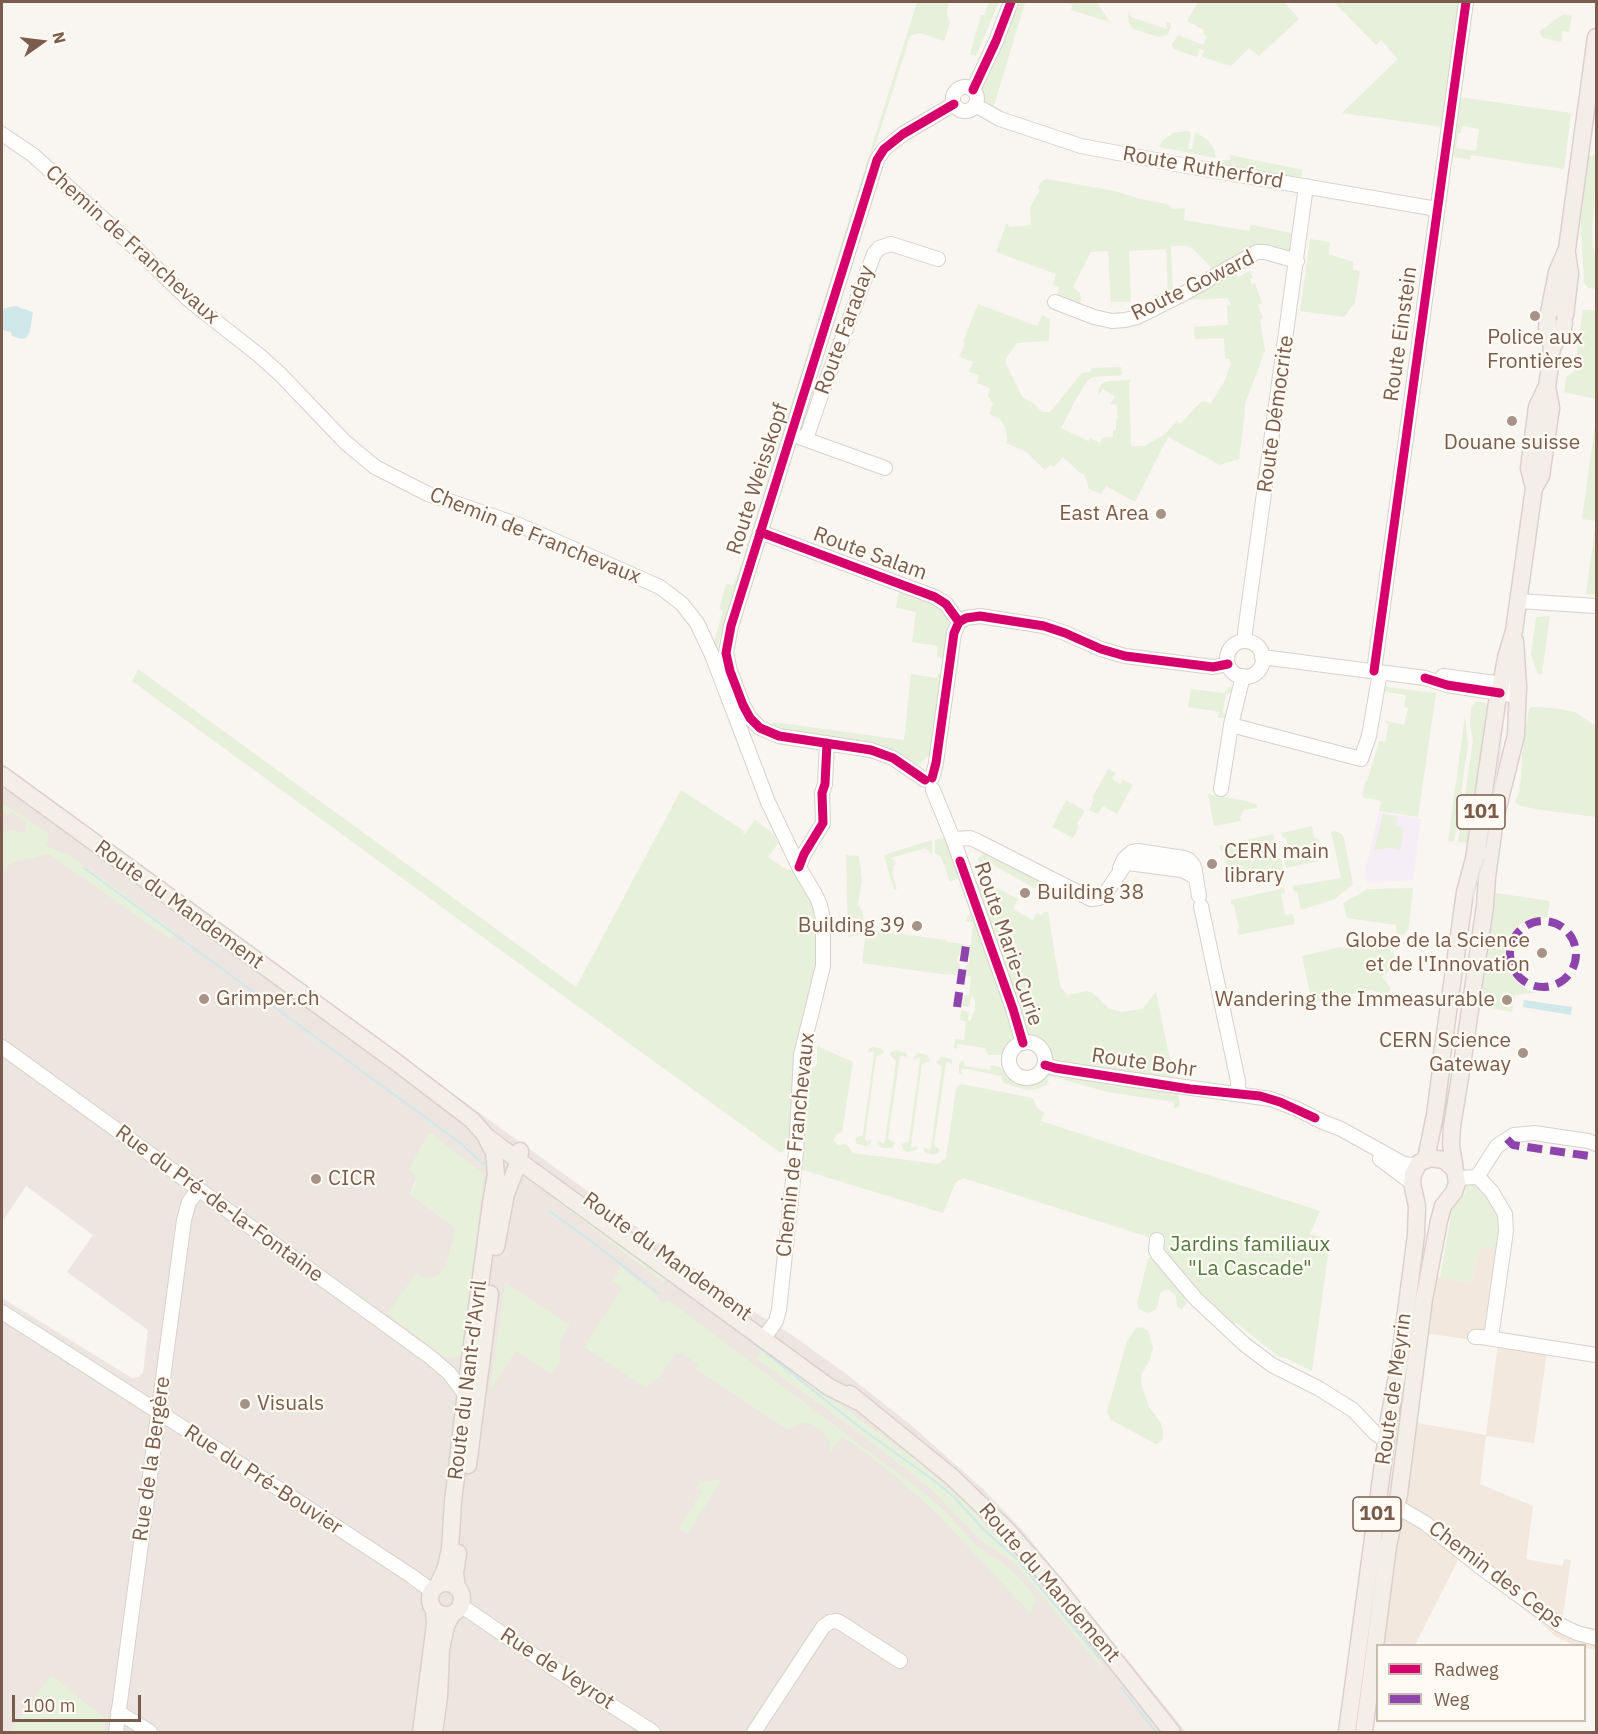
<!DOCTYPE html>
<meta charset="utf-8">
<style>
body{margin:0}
#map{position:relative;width:1598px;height:1734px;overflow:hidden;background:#f9f5f0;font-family:"IBM Plex Sans",sans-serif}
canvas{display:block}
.frame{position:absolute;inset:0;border:3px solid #7a5c4d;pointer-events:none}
.legend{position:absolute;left:1376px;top:1644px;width:210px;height:78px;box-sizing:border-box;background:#fffaf3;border:2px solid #cabbb1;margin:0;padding:8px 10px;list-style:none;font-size:18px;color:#7a5c4d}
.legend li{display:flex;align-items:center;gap:12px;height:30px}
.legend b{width:30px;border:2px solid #cabbb1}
.north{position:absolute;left:12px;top:12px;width:60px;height:60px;-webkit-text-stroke:4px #fffaf3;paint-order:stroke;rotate:76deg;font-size:16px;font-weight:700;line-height:24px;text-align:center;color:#7a5c4d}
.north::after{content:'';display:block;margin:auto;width:21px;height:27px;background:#7a5c4d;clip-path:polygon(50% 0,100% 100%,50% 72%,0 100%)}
.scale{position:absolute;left:12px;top:1695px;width:129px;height:27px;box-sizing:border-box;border:3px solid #7a5c4d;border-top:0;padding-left:8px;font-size:18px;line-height:21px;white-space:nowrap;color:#7a5c4d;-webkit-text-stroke:4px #fffaf3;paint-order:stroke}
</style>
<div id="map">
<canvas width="1598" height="1734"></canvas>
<div class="frame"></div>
<ul class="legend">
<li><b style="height:8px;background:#d6006c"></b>Radweg</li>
<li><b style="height:8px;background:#8e44ad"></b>Weg</li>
</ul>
<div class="north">N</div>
<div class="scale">100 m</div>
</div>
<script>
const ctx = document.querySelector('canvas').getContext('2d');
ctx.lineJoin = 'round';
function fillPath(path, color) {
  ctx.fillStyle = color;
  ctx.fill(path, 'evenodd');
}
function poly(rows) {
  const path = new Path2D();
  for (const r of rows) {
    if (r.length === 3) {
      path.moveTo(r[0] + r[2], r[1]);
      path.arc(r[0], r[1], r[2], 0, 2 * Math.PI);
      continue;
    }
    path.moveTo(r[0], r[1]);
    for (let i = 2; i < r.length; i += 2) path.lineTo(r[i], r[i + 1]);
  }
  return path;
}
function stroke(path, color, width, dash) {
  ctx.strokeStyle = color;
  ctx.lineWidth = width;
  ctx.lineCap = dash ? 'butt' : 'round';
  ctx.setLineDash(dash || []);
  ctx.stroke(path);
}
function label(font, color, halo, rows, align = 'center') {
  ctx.font = font + ' "IBM Plex Sans",sans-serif';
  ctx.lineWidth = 4.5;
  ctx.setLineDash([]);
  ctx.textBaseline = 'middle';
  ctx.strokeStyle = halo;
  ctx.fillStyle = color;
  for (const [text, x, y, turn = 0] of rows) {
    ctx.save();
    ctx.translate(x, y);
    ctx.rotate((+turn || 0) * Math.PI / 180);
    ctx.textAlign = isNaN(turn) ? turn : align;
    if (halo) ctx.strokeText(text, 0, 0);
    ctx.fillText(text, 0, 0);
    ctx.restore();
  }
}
fillPath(poly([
 [1479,1246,1509,1250,1499,1331,1502,1335,1548,1345,1534,1443,1486,1436,1480,1484,1533,1506,1526,1559,1563,1566,1564,1559,1571,1560,1562,1621,1575,1626,1596,1628,1596,1650,1585,1648,1584,1646,1571,1644,1555,1636,1541,1623,1499,1590,1460,1556,1415,1645,1381,1646,1417,1423,1486,1435,1498,1344,1425,1333,1435,1277,1472,1282]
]), '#f2e8de');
fillPath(poly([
 [2,763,143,869,753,1311,792,1335,845,1373,911,1425,983,1489,1023,1531,1186,1732,2,1732,2,1298,132,1378,139,1377,143,1373,148,1330,67,1272,93,1235,26,1186,2,1222],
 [410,1169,483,1174,455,1230,451,1224,410,1194,416,1179,415,1175]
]), '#ede5e0');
fillPath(poly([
 [1379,812,1421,819,1413,880,1368,883,1364,876]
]), '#f6eef6');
fillPath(poly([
 [917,2,949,2,947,13,950,23,944,41,920,33,910,36,715,653,713,647,723,610,719,609,726,584,733,585,739,571],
 [989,2,999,2,976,56,970,54,981,15,984,15],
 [1065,2,1097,2,1110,22,1071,10,1073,5],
 [1198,2,1284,2,1299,19,1259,56,1249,48,1231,66,1202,57,1204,51,1200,49,1197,57,1176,50,1172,47,1172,44,1178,35,1203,45,1207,36,1203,34,1204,30,1187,21],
 [1334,2,1459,2,1443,127,1342,113,1398,59,1381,40,1376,45],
 [1021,3,1025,3,993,109,985,103,982,94,982,88,994,65,1017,5],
 [1129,10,1131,17,1167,29,1166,22,1170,23,1171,27,1167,35,1159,37,1133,29,1128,21],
 [1563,14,1572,16,1569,32,1562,31,1561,42,1543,38,1539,32],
 [1460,97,1571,113,1564,169,1471,155,1470,160,1452,157,1451,155],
 [1462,126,1479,129,1476,151,1456,148,1458,133,1461,133],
 [1186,131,1191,132,1188,149,1192,149,1195,133,1197,133,1208,140,1214,150,1216,158,1159,147,1163,140,1173,133],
 [1230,155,1303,170,1300,180,1222,165,1222,160,1230,160],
 [1593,155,1596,155,1596,185,1592,229,1593,247,1596,255,1596,289,1588,288,1584,283,1581,226,1581,216,1588,157],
 [1047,179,1115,191,1140,199,1167,204,1172,209,1185,208,1184,220,1249,231,1251,225,1253,225,1290,233,1293,234,1293,253,1287,253,1287,251,1266,244,1260,244,1253,246,1254,248,1214,270,1193,249,1187,246,1171,246,1173,293,1158,300,1154,295,1168,294,1166,249,1129,251,1131,302,1111,302,1108,251,1091,252,1073,287,1080,293,1081,301,1078,306,1062,300,1058,294,1059,287,1053,284,1056,274,996,252,1006,224,1008,224,1009,227,1031,225,1030,207,1040,190,1038,188,1042,181],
 [1310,239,1330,242,1329,254,1353,262,1353,270,1360,271,1355,303,1344,317,1300,311],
 [1233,270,1238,277,1250,271,1253,278,1250,279,1251,284,1255,283,1262,303,1258,305,1263,318,1260,320,1265,351,1245,404,1244,420,1239,459,1220,465,1168,437,1135,502,1106,486,1101,494,1089,489,1084,474,1079,472,1063,457,1054,467,1050,465,1045,470,1025,451,1006,443,1007,438,1005,427,999,418,989,414,993,404,988,396,990,388,977,383,979,375,969,372,973,362,959,357,965,343,963,342,978,304,1037,326,1042,315,1050,319,1049,341,1017,343,1006,358,1006,364,1023,398,1033,403,1042,412,1050,412,1082,373,1090,372,1091,368,1121,367,1122,375,1093,377,1088,380,1075,401,1061,428,1088,441,1090,438,1100,443,1102,438,1113,437,1113,430,1116,430,1116,419,1118,419,1117,405,1110,404,1115,397,1103,389,1098,395,1100,386,1104,382,1110,381,1132,380,1129,382,1131,446,1144,446,1164,435,1177,421,1180,424,1202,401,1211,403,1224,382,1231,363,1229,359,1225,359,1224,338,1195,339,1194,327,1228,325,1227,306,1231,305,1228,298,1184,300],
 [1583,310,1596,310,1596,399,1564,392,1566,377,1574,372],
 [1596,418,1596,595,1586,594,1596,521,1582,519],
 [899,591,939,605,948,615,949,634,944,658,940,658,937,656,938,646,912,642,916,612,896,608],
 [1550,616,1542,674,1538,674,1531,655,1536,617],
 [138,669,576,987,681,790,744,831,743,836,755,820,776,836,775,839,779,842,768,857,786,869,798,872,817,909,818,962,792,1144,781,1153,569,1000,132,681],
 [911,674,937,678,938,674,941,674,932,753,918,765,896,751,872,742,788,730,772,726,773,722,904,740],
 [1380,686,1436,693,1418,817,1379,811,1381,801,1362,797,1365,782,1367,782,1379,741,1385,742,1389,724,1385,723,1386,721,1404,725,1408,708,1404,707,1406,695,1381,691],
 [1228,687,1234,688,1234,692,1226,694,1223,711,1224,714,1229,712,1228,716,1225,718,1217,718,1220,712,1188,707,1191,689,1224,693],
 [1478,701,1488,704,1489,709,1473,821,1470,821,1467,843,1458,842,1473,741,1470,724,1471,709,1474,703],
 [1532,707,1554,708,1575,712,1596,726,1596,817,1542,810,1521,806,1515,802,1519,792,1521,778,1522,753,1529,709],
 [1465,716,1468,744,1454,842,1448,841],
 [1108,769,1116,773,1112,779,1120,784,1123,780,1133,785,1117,814,1103,806,1098,814,1089,810,1094,799,1092,798],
 [1208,794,1246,801,1257,805,1257,808,1244,810,1240,817,1241,821,1214,826],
 [1066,800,1085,811,1077,824,1079,826,1073,838,1052,827],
 [2,803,47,832,49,838,46,843,47,846,71,856,175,932,171,940,49,854,11,863,6,870,2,866,2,833,11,830,26,833,26,821,12,813,8,815,2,810],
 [1383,814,1398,817,1396,826,1404,828,1400,850,1390,848,1374,850],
 [1312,826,1314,838,1318,838,1323,860,1286,868,1284,858,1290,855,1286,838,1282,837,1282,833],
 [1336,831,1343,835,1353,884,1335,899,1301,910,1297,892,1294,891,1293,886,1341,878,1331,832],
 [1273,834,1274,839,1271,842,1275,858,1281,859,1283,869,1232,879,1236,874,1234,871,1228,875,1228,874,1223,851,1220,850,1219,846],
 [945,837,946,838,960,877,950,882,941,857,935,853,935,840],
 [932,840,932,854,925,848,891,858,897,864,894,865,892,874,897,889,894,890,884,855],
 [985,851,1050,884,1048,888,1044,887,1042,890,1038,887,1036,889,984,860,979,868,978,858],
 [846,855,859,856,862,881,858,904,863,913,864,929,858,935,848,937],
 [981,879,1018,899,1013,909,1033,920,1037,913,1041,915,1044,912,1048,912,1059,980,1061,988,1068,995,1087,991,1093,993,1108,1008,1121,1012,1142,1009,1156,992,1174,1079,1055,1062,1052,1060,1043,1044,1027,1034,975,885,979,882],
 [1284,888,1285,893,1281,894,1285,915,1293,914,1295,924,1238,935,1237,930,1239,928,1234,905,1231,904,1231,900],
 [1413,888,1409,924,1407,932,1403,935,1397,934,1396,925,1347,918,1343,903,1368,889],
 [1496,893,1550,901,1547,917,1529,919,1519,925,1510,935,1506,951,1506,963,1509,972,1520,985,1530,991,1539,992,1515,995,1512,1012,1480,1006],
 [972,913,1016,1037,1014,1041,1007,1051,1000,1055,988,1055,985,1048,957,1044,957,1049,954,1048,955,1039,964,1040,966,1022,960,1020,961,1010,969,1012,968,1020,970,1021,975,1009,975,1001,972,994,969,1007,962,1006,964,995,969,995,971,976,964,975,965,966,969,963,970,958,966,954,968,945,971,945,973,922,966,921,967,916],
 [866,929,946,940,947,942,963,944,961,953,958,956,957,961,960,965,959,975,941,974,862,963],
 [1351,938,1392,943,1390,952,1394,953,1392,968,1382,977,1390,987,1389,995,1383,999,1381,994,1372,990,1312,1002,1302,956,1340,947,1349,948],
 [817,1046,853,1062,842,1132,836,1135,834,1139,834,1142,839,1145,844,1144,847,1145,853,1153,938,1164,946,1158,956,1089,961,1084,1033,1098,1037,1108,1044,1113,1041,1121,1320,1211,1310,1234,1330,1240,1312,1371,1286,1358,1279,1357,1236,1323,1232,1329,1159,1250,1161,1241,963,1178,956,1182,943,1213,800,1169,805,1076,817,1064],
 [874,1047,882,1049,884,1053,876,1057,865,1138,866,1141,872,1139,870,1144,865,1146,857,1144,855,1138,863,1135,874,1054,873,1051,867,1053,870,1048],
 [897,1050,906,1053,907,1059,902,1055,900,1057,888,1138,895,1143,892,1148,882,1148,878,1144,878,1140,883,1144,885,1142,896,1061,890,1055,891,1052],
 [919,1053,927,1055,930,1061,922,1064,911,1145,912,1148,918,1146,916,1150,908,1152,904,1151,901,1144,909,1141,920,1060,919,1057,913,1060,916,1054],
 [941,1057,949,1058,952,1060,952,1065,948,1061,946,1063,934,1145,940,1150,938,1153,933,1155,927,1153,924,1151,924,1147,929,1150,931,1148,942,1067,936,1062],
 [963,1060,965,1066,991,1070,990,1065,1000,1067,1013,1080,1027,1084,1040,1081,1045,1075,1056,1074,1055,1078,1054,1076,1047,1078,1049,1084,1037,1089,1027,1090,1003,1083,1001,1076,961,1068,963,1075,960,1074,959,1073,959,1064],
 [1058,1075,1173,1092,1178,1093,1180,1103,1179,1107,1174,1108,1174,1102,1107,1092,1058,1078],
 [429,1132,484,1174,463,1352,456,1357,450,1358,443,1356,387,1314,417,1272,422,1277,431,1278,438,1275,446,1265,455,1230,451,1224,410,1194,415,1184,416,1179,415,1175,409,1169],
 [1470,1183,1479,1185,1501,1216,1499,1249,1479,1247,1472,1282,1440,1278,1451,1215,1452,1210,1465,1193,1466,1184],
 [558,1197,668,1277,664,1283,555,1200],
 [1151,1256,1155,1256,1189,1299,1182,1309,1177,1307,1176,1296,1169,1290,1165,1290,1160,1293,1158,1305,1155,1310,1148,1313,1139,1309,1137,1303,1148,1259],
 [621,1267,657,1296,662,1304,667,1299,927,1495,946,1512,975,1544,991,1556,1002,1562,1018,1576,1037,1599,1030,1613,937,1514,894,1475,851,1442,842,1437,830,1453,830,1442,821,1431,810,1423,802,1423,788,1430,696,1369,698,1364,681,1353,675,1355,662,1374,646,1388,584,1347,622,1288,613,1281],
 [505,1282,570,1325,560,1340,560,1361,552,1374,516,1351,492,1388,490,1388],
 [1142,1327,1148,1331,1153,1347,1150,1359,1141,1376,1142,1386,1149,1407,1161,1423,1163,1432,1163,1438,1160,1442,1156,1444,1111,1420,1107,1412,1127,1341,1136,1328],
 [763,1350,775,1357,916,1460,964,1502,1019,1559,1098,1657,1102,1665,1100,1666,1091,1656,1031,1582,1012,1561,979,1539,931,1489,855,1430,758,1360,757,1357],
 [720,1479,721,1482,687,1534,679,1528,701,1492,700,1488,695,1490,699,1483],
 [51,1675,105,1718,104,1732,10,1732]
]), '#e7f0db');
fillPath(poly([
 [15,306,33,312,30,331,27,337,22,339,12,336,11,332,2,330,2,309],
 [1524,1000,1572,1007,1571,1015,1523,1007]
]), '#d0e8ea');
stroke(poly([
 [84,868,459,1142,483,1164],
 [549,1211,587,1238,659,1294],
 [674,1285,715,1314],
 [727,1322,862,1429,936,1482,954,1497,983,1529,1017,1559,1099,1658],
 [1121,1687,1156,1732]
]), '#d0e8ea', 2);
const minor = poly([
 [965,99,12],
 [973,90,996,41,1011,2],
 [975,105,1000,119,1081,146,1187,166,1437,209],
 [2,134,33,155,146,258,190,301,260,356,280,374,345,442,375,467,428,494,519,525,660,587,682,604,697,623,712,655,768,802,799,867,816,896,820,905,823,919,823,966,801,1055,796,1152,779,1310,776,1321,766,1335,761,1337],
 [1055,302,1094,317,1112,321,1125,320,1137,317,1183,294,1257,252,1265,252,1297,261],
 [799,437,885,468],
 [806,439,821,395,874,254,879,248,891,244,938,259],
 [760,532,935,597,946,604,959,622],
 [1518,601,1596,606],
 [1245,641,1245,632,1306,186],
 [1245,659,18],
 [1262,657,1425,678,1447,685,1518,696],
 [1374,671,1466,2],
 [1443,676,1518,686],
 [1231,725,1361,759,1369,736,1380,672],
 [932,778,936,763,954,633,959,622,966,618,980,616,1044,626,1065,633,1101,649,1125,656,1213,667,1228,664],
 [925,780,893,758,871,750,779,736,760,728,750,718,743,705,730,671,726,653,731,626,877,160,884,149,903,134,954,104],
 [1221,789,1231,725,1243,676],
 [933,790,953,839,1013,1009,1023,1043],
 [953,839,970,838,977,841,1091,899,1099,898,1105,894,1124,866,1128,863,1182,870,1196,877],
 [799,867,804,854,823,823,822,793,825,784,827,743],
 [1120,868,1124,859,1132,852,1138,851,1184,858,1189,860,1194,866,1199,896],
 [1201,906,1238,1081,1238,1094],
 [1027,1060,18],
 [2,1047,429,1356,449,1373,465,1394],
 [1045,1065,1055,1068,1120,1078,1271,1099,1297,1109,1323,1122,1341,1129,1402,1163,1417,1166],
 [1380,1159,1412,1183],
 [1477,1177,1497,1146,1514,1135,1534,1133,1588,1141,1596,1144],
 [1457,1178,1477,1177,1481,1180,1492,1192,1505,1214,1506,1231,1491,1338],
 [1157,1240,1156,1250,1158,1254,1195,1298,1244,1344,1272,1365,1318,1388,1353,1410,1375,1433,1379,1436,1387,1438],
 [2,1312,282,1491,410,1575,432,1591],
 [1475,1337,1481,1337,1596,1355],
 [1396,1508,1403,1510,1425,1523,1483,1569,1560,1625,1577,1633,1596,1638],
 [460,1605,547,1664,653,1732],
 [118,1712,150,1732],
 [116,1732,184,1220,189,1202,198,1190],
 [754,1732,823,1627,830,1622,837,1621,841,1623,900,1661]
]);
const major = poly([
 [1549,313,1557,272,1567,249,1596,37],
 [1565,315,1570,274,1567,253],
 [1552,348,1563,328,1564,323],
 [1534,488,1529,468,1537,407,1547,386,1549,373,1552,348,1547,327,1548,320],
 [2,775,396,1062,472,1120,486,1136,519,1161,829,1387,857,1401],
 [1442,1055,1465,892,1474,859,1497,703,1507,654,1514,631,1534,488,1541,476,1542,469,1551,408,1547,386],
 [1463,1058,1485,906,1487,877,1495,819,1516,735,1518,686,1515,641],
 [1426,1159,1435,1115,1442,1062],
 [496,1247,506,1194,519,1161,520,1151],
 [850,1394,952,1477,1007,1530,1055,1585,1172,1732],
 [468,1465,490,1294],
 [446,1599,16],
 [438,1585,446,1567,450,1549,453,1502,468,1374,491,1203,496,1175,494,1153,486,1137],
 [457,1588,455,1573,458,1553],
 [421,1732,435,1625,434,1609],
 [434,1732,439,1697,441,1649,446,1626,452,1614],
 [1347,1732,1389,1419,1399,1366,1416,1235,1417,1206,1412,1183,1413,1174,1419,1163,1430,1158,1444,1160,1453,1168],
 [1364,1732,1388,1546,1399,1494,1424,1299,1439,1221,1443,1206,1454,1192,1457,1183,1451,1145,1452,1126,1462,1065]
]);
stroke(minor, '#d7d1cb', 16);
stroke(major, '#dad1cc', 19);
stroke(minor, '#fefefd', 14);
stroke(major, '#f3eee8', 16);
stroke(poly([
 [1486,847,1501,743],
 [1472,899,1475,887,1484,859]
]), '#e6e3e7', 1.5);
stroke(poly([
 [1543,954,33],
 [957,1007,966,945],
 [1507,1139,1513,1145,1596,1157]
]), '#8e44ad', 8, [15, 8]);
stroke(poly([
 [973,90,996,41,1011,2],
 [760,532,935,597,946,604,959,622],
 [1374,671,1466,2],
 [1425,678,1447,685,1500,693],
 [932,778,936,763,954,633,959,622,966,618,980,616,1044,626,1065,633,1101,649,1125,656,1213,667,1228,664],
 [925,780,893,758,871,750,779,736,760,728,750,718,743,705,730,671,726,653,731,626,877,160,884,149,903,134,954,104],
 [960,861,1013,1009,1023,1043],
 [799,867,804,854,823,823,822,793,825,784,827,743],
 [1045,1065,1055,1068,1120,1078,1190,1089,1260,1096,1280,1102,1315,1118]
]), '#d6006c', 9);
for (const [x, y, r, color] of [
 [1535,316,6,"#a69286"],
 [1512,421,6,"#a69286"],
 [1161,514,6,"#a69286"],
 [1212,864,6,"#a69286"],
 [1025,893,6,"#a69286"],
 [917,926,6,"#a69286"],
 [1542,953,6,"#a69286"],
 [204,999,6,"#a69286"],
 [1507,1000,6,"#a69286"],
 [1523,1053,6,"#a69286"],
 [316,1179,6,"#a69286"],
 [245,1404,6,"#a69286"]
]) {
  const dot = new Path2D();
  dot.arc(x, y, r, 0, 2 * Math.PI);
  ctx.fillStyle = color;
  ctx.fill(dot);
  stroke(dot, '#fffaf3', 2);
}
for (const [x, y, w] of [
 [1481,812,48],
 [1377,1514,48]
]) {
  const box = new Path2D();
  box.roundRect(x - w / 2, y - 17, w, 34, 4.5);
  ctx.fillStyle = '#fffaf3';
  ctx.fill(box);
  stroke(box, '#7a5c4d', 1.5);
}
label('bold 20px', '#7a5c4d', null, [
 ["101",1481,812],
 ["101",1377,1514]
]);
label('21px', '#7a5c4d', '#fffaf3', [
 ["Route Rutherford",1203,168,10],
 ["Chemin de Franchevaux",132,245,42],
 ["Route Goward",1193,286,-26],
 ["Route Faraday",845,330,-70],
 ["Route Einstein",1401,334,-82],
 ["Route Démocrite",1276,414,-82],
 ["Route Weisskopf",758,479,-72],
 ["Chemin de Franchevaux",535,536,22],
 ["Route Salam",870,554,20],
 ["Route du Mandement",179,905,36],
 ["Route Marie-Curie",1008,944,71],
 ["Route Bohr",1144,1063,8],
 ["Chemin de Franchevaux",796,1145,-84],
 ["Rue du Pré-de-la-Fontaine",219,1204,36],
 ["Route du Mandement",667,1257,36],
 ["Route du Nant-d'Avril",468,1380,-83],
 ["Route de Meyrin",1394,1389,-82],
 ["Rue de la Bergère",152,1459,-82],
 ["Rue du Pré-Bouvier",263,1480,33],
 ["Chemin des Ceps",1496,1575,37],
 ["Route du Mandement",1049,1583,49],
 ["Rue de Veyrot",557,1669,33]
]);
label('21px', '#7a5c4d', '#fffaf3', [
 ["Police aux",1535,338,"center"],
 ["Frontières",1535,362,"center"],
 ["Douane suisse",1512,443,"center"],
 ["East Area",1149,514],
 ["CERN main",1224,852,"left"],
 ["library",1224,876,"left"],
 ["Building 38",1037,893,"left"],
 ["Building 39",905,926],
 ["Globe de la Science",1530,941],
 ["et de l'Innovation",1530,965],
 ["Grimper.ch",216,999,"left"],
 ["Wandering the Immeasurable",1495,1000],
 ["CERN Science",1511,1041],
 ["Gateway",1511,1065],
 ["CICR",328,1179,"left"],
 ["Visuals",257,1404,"left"]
], 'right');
label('21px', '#537a41', '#fffaf3', [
 ["Jardins familiaux",1250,1245],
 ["\"La Cascade\"",1250,1269]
]);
</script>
